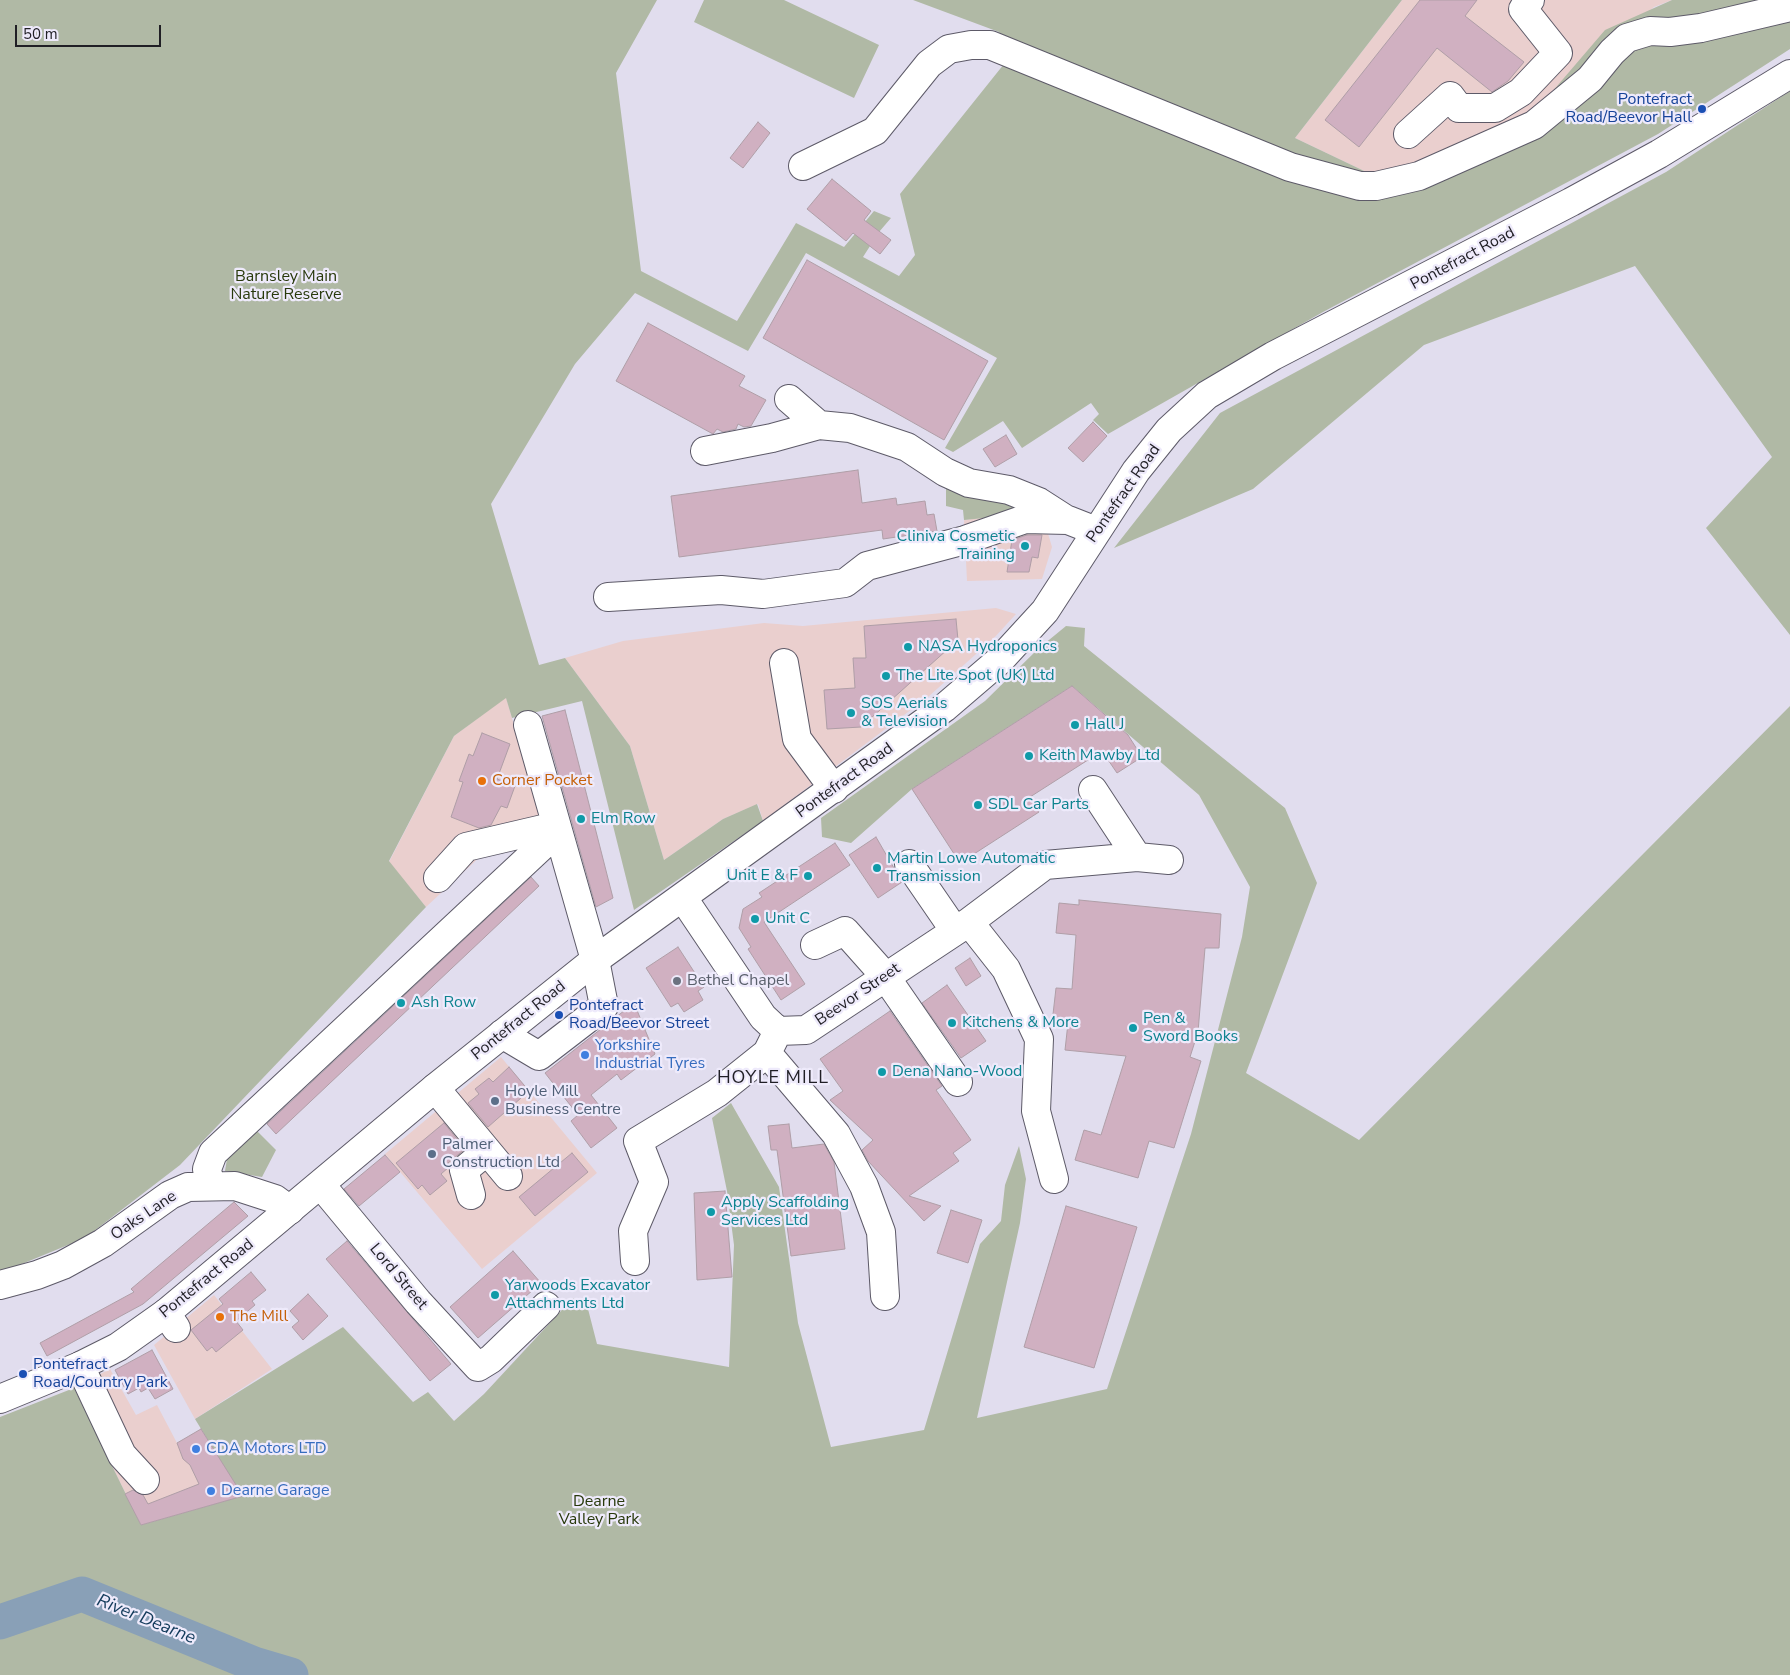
<!DOCTYPE html>
<style>
body{margin:0}
#map{position:relative;width:1790px;height:1675px;overflow:hidden;background:#e1ddee;font-family:"Nunito Sans",sans-serif}
canvas{display:block}
.scale{position:absolute;left:15px;top:25px;width:146px;height:22px;box-sizing:border-box;border:2px solid #201f25;border-top:0;padding-left:6px;font-size:15px;line-height:18px;white-space:nowrap;color:#201f25;-webkit-text-stroke:4px #eeeafb;paint-order:stroke}
</style>
<div id="map">
<canvas width="1790" height="1675"></canvas>
<div class="scale">50 m</div>
</div>
<script>
const ctx = document.querySelector('canvas').getContext('2d');
ctx.lineJoin = 'round';
function fillPath(path, color) {
  ctx.fillStyle = color;
  ctx.fill(path, 'evenodd');
}
function poly(rows) {
  const path = new Path2D();
  for (const r of rows) {
    path.moveTo(r[0], r[1]);
    for (let i = 2; i < r.length; i += 2) path.lineTo(r[i], r[i + 1]);
  }
  return path;
}
function stroke(path, color, width, dash) {
  ctx.strokeStyle = color;
  ctx.lineWidth = width;
  ctx.lineCap = dash ? 'butt' : 'round';
  ctx.setLineDash(dash || []);
  ctx.stroke(path);
}
function label(font, color, halo, rows, align = 'center') {
  ctx.font = font + ' "Nunito Sans",sans-serif';
  ctx.lineWidth = 4.5;
  ctx.setLineDash([]);
  ctx.textBaseline = 'middle';
  ctx.strokeStyle = halo;
  ctx.fillStyle = color;
  for (const [text, x, y, turn = 0] of rows) {
    ctx.save();
    ctx.translate(x, y);
    ctx.rotate((+turn || 0) * Math.PI / 180);
    ctx.textAlign = isNaN(turn) ? turn : align;
    if (halo) ctx.strokeText(text, 0, 0);
    ctx.fillText(text, 0, 0);
    ctx.restore();
  }
}
fillPath(poly([
 [1402,0,1672,0,1654,7,1534,113,1381,179,1295,138],
 [1041,510,1052,547,1042,579,967,581,964,520],
 [996,608,1016,614,994,638,928,697,763,821,758,804,723,819,664,860,630,746,565,658,623,641,764,623,803,626],
 [506,697,545,835,483,854,426,907,389,862,454,736],
 [501,1057,597,1173,482,1269,385,1154],
 [214,1295,272,1369,195,1419,154,1345],
 [110,1369,136,1415,157,1405,177,1443,201,1429,243,1496,141,1525,74,1388]
]), '#eacfce');
fillPath(poly([
 [0,0,657,0,616,73,641,271,737,321,796,223,844,247,874,211,891,218,879,232,863,257,899,276,915,255,900,194,1008,59,999,32,913,0,1402,0,1295,138,1381,179,1534,113,1605,30,1672,0,1790,0,1790,49,1658,134,1323,312,1108,434,1093,420,1099,414,1091,403,1022,448,1003,421,953,452,945,448,997,358,806,253,748,351,635,293,575,364,491,504,539,665,565,658,630,746,664,860,723,819,757,804,763,821,634,910,582,701,512,718,506,698,454,736,389,861,426,907,180,1165,85,1238,0,1273],
 [704,0,784,0,879,45,854,98,694,22],
 [1790,91,1790,635,1706,528,1772,457,1635,266,1424,345,1253,489,1114,548,1220,413,1666,172],
 [946,479,1035,513,964,520,963,510,946,506],
 [1066,626,1085,628,1084,646,1285,808,1317,883,1246,1073,1359,1140,1790,706,1790,1675,0,1675,0,1417,74,1388,141,1525,242,1496,195,1419,343,1327,413,1402,428,1392,454,1421,484,1394,573,1298,588,1309,597,1344,729,1367,734,1245,727,1191,712,1118,731,1103,779,1187,798,1323,831,1447,924,1430,980,1244,1001,1221,1005,1185,1019,1146,1026,1179,1020,1223,977,1418,1107,1389,1191,1134,1242,937,1250,887,1199,795,1072,686,912,789,851,843,822,837,821,818,985,701,1038,649],
 [253,1127,276,1150,262,1177,225,1171,228,1153]
]), '#b0b9a5');
stroke(poly([
 [0,1622,82,1594,254,1664,291,1675]
]), '#89a0b7', 35);
const building = poly([
 [1420,0,1477,0,1465,16,1524,62,1508,81,1492,92,1437,48,1359,147,1325,120,1420,0],
 [758,122,770,133,743,168,730,158,758,122],
 [832,179,871,211,864,220,891,240,880,254,853,233,846,241,807,209,832,179],
 [807,260,988,361,944,440,763,338,807,260],
 [648,323,745,376,739,386,766,400,751,426,744,427,738,424,736,429,723,432,717,429,713,434,616,381,648,323],
 [1093,422,1107,436,1083,462,1068,448,1093,422],
 [1006,435,1017,454,995,467,983,449,1006,435],
 [858,470,862,503,896,498,897,505,925,501,927,515,934,514,937,531,883,539,882,530,679,557,671,496,858,470],
 [1027,535,1042,535,1038,558,1032,557,1029,572,1007,572,1012,540,1027,535],
 [956,619,958,640,861,727,827,729,824,690,855,688,853,658,866,658,864,626,956,619],
 [1072,686,1128,735,1142,757,1117,773,1102,751,1030,797,1039,812,960,863,912,789,1072,686],
 [565,710,613,898,596,907,542,716,565,710],
 [482,733,510,744,497,779,515,786,507,808,501,806,491,825,479,828,451,817,463,782,459,781,469,754,473,756,482,733],
 [876,837,902,882,878,898,849,855,876,837],
 [835,843,850,865,764,922,805,984,781,1000,748,949,751,947,739,928,743,909,762,897,759,893,835,843],
 [531,877,539,886,276,1134,267,1124,531,877],
 [1079,900,1221,914,1219,948,1205,948,1198,1032,1190,1057,1201,1061,1174,1148,1149,1141,1138,1178,1075,1160,1084,1130,1101,1135,1126,1056,1065,1050,1068,1023,1052,1023,1056,988,1072,989,1076,935,1056,933,1059,903,1079,905,1079,900],
 [678,947,704,987,698,991,703,1000,684,1012,678,1003,671,1007,646,968,678,947],
 [970,958,981,976,966,986,955,968,970,958],
 [947,985,986,1041,961,1058,922,1003,947,985],
 [634,1003,655,1054,621,1080,617,1074,591,1095,617,1128,591,1148,571,1121,578,1115,545,1073,634,1003],
 [890,1011,942,1086,936,1090,971,1140,953,1153,959,1161,909,1196,941,1206,924,1221,868,1161,862,1150,873,1140,830,1100,843,1091,820,1059,890,1011],
 [509,1067,529,1091,488,1127,468,1103,479,1094,475,1089,489,1078,493,1082,509,1067],
 [444,1123,465,1149,448,1163,449,1167,441,1174,447,1181,430,1195,422,1185,418,1189,396,1163,444,1123],
 [789,1124,792,1148,824,1144,834,1162,845,1249,791,1256,777,1150,771,1150,768,1126,789,1124],
 [572,1153,588,1172,535,1216,519,1197,572,1153],
 [385,1155,400,1172,359,1206,344,1189,385,1155],
 [725,1191,732,1277,697,1280,694,1193,725,1191],
 [234,1202,248,1216,143,1304,47,1356,40,1343,134,1292,131,1289,234,1202],
 [1066,1206,1137,1227,1094,1368,1024,1347,1066,1206],
 [951,1210,982,1220,968,1263,937,1253,951,1210],
 [347,1241,451,1364,430,1381,326,1259,347,1241],
 [513,1251,541,1283,478,1338,450,1307,513,1251],
 [251,1272,266,1290,252,1301,255,1305,236,1321,243,1330,216,1352,212,1347,207,1351,191,1330,223,1304,219,1299,251,1272],
 [308,1294,328,1316,303,1340,292,1327,299,1321,290,1311,308,1294],
 [152,1350,173,1389,155,1399,148,1388,141,1392,139,1388,128,1394,115,1370,152,1350],
 [201,1429,243,1496,141,1525,125,1494,133,1490,143,1495,148,1504,199,1484,190,1465,183,1459,177,1443,201,1429]
]);
fillPath(building, '#d0b0c1');
stroke(building, '#af9ea7', 1);
const minor = poly([
 [1408,134,1450,96,1459,108,1495,108,1521,92,1558,53,1523,9,1530,0],
 [803,166,875,131,929,64,949,49,971,45,990,45,1290,167,1360,186,1376,186,1419,176,1534,125,1590,79,1612,52,1627,38,1650,31,1670,32,1701,28,1790,7],
 [789,399,819,425,850,428,907,447,945,472,969,483,1009,490,1039,502,1067,520],
 [705,451,772,438,819,425],
 [608,597,721,590,763,594,845,583,867,566,965,540,1025,519,1068,520,1096,531],
 [784,663,797,739,834,789],
 [1093,790,1137,857],
 [909,864,955,931],
 [438,878,466,847,543,829,557,832],
 [683,898,763,1017,778,1031,806,1030,969,922,1045,865,1137,857,1169,860],
 [969,922,1006,969,1039,1039,1036,1111,1054,1179],
 [815,945,845,931,885,976,958,1082],
 [502,1034,539,1056,604,1006,595,960,528,725],
 [767,1053,836,1134,864,1186,881,1232,885,1296],
 [435,1088,508,1176],
 [321,1185,418,1302,478,1367,491,1359,546,1306],
 [210,1186,207,1169,213,1153,557,832],
 [471,1195,464,1170,487,1151],
 [635,1261,633,1231,654,1182,638,1141,717,1093,767,1053,778,1031],
 [0,1285,37,1275,63,1265,103,1243,170,1195,188,1187,235,1186,275,1199,290,1210],
 [166,1313,176,1328],
 [80,1366,122,1455,145,1480]
]);
const highway = poly([
 [0,1399,80,1366,118,1347,166,1313,435,1088,595,960,944,708,1000,660,1045,611,1136,471,1169,430,1207,395,1273,356,1571,202,1659,154,1790,74]
]);
stroke(minor, '#5d5a68', 30);
stroke(highway, '#5d5a68', 30);
stroke(minor, '#fff', 28);
stroke(highway, '#fff', 28);
for (const [x, y, r, color] of [
 [1702,109,5,"#1a4fb4"],
 [1025,546,5,"#0f9aa8"],
 [908,647,5,"#0f9aa8"],
 [886,676,5,"#0f9aa8"],
 [851,713,5,"#0f9aa8"],
 [1075,725,5,"#0f9aa8"],
 [1029,756,5,"#0f9aa8"],
 [482,781,5,"#e8710a"],
 [978,805,5,"#0f9aa8"],
 [581,819,5,"#0f9aa8"],
 [877,868,5,"#0f9aa8"],
 [808,876,5,"#0f9aa8"],
 [755,919,5,"#0f9aa8"],
 [677,981,5,"#6b7280"],
 [401,1003,5,"#0f9aa8"],
 [559,1015,5,"#1a4fb4"],
 [952,1023,5,"#0f9aa8"],
 [1133,1028,5,"#0f9aa8"],
 [585,1055,5,"#3f7fe0"],
 [882,1072,5,"#0f9aa8"],
 [495,1101,5,"#5c6f8a"],
 [432,1154,5,"#5c6f8a"],
 [711,1212,5,"#0f9aa8"],
 [495,1295,5,"#0f9aa8"],
 [220,1317,5,"#e8710a"],
 [23,1374,5,"#1a4fb4"],
 [196,1449,5,"#3f7fe0"],
 [211,1491,5,"#3f7fe0"]
]) {
  const dot = new Path2D();
  dot.arc(x, y, r, 0, 2 * Math.PI);
  ctx.fillStyle = color;
  ctx.fill(dot);
  stroke(dot, '#eeeafb', 2);
}
label('16px', '#164399', '#eeeafb', [
 ["Pontefract",1692,100,"right"],
 ["Road/Beevor Hall",1692,118,"right"],
 ["Pontefract",569,1006],
 ["Road/Beevor Street",569,1024],
 ["Pontefract",33,1365],
 ["Road/Country Park",33,1383]
], 'left');
label('16px', '#201f25', '#eeeafb', [
 ["Pontefract Road",1463,259,-28],
 ["Pontefract Road",1124,494,-55],
 ["Pontefract Road",845,781,-36],
 ["Beevor Street",858,995,-34],
 ["Pontefract Road",519,1021,-39],
 ["Oaks Lane",144,1216,-34],
 ["Lord Street",398,1277,50],
 ["Pontefract Road",207,1279,-39]
]);
label('16px', '#28390b', '#eeeafb', [
 ["Barnsley Main",286,277],
 ["Nature Reserve",286,295],
 ["Dearne",599,1502],
 ["Valley Park",599,1520]
]);
label('16px', '#0d838f', '#eeeafb', [
 ["Cliniva Cosmetic",1015,537,"right"],
 ["Training",1015,555,"right"],
 ["NASA Hydroponics",918,647],
 ["The Lite Spot (UK) Ltd",896,676],
 ["SOS Aerials",861,704],
 ["& Television",861,722],
 ["Hall J",1085,725],
 ["Keith Mawby Ltd",1039,756],
 ["SDL Car Parts",988,805],
 ["Elm Row",591,819],
 ["Martin Lowe Automatic",887,859],
 ["Transmission",887,877],
 ["Unit E & F",798,876,"right"],
 ["Unit C",765,919],
 ["Ash Row",411,1003],
 ["Pen &",1143,1019],
 ["Sword Books",1143,1037],
 ["Kitchens & More",962,1023],
 ["Dena Nano-Wood",892,1072],
 ["Apply Scaffolding",721,1203],
 ["Services Ltd",721,1221],
 ["Yarwoods Excavator",505,1286],
 ["Attachments Ltd",505,1304]
], 'left');
label('16px', '#c56008', '#eeeafb', [
 ["Corner Pocket",492,781],
 ["The Mill",230,1317]
], 'left');
label('16px', '#5b616d', '#eeeafb', [
 ["Bethel Chapel",687,981]
], 'left');
label('16px', '#366cbe', '#eeeafb', [
 ["Yorkshire",595,1046],
 ["Industrial Tyres",595,1064],
 ["CDA Motors LTD",206,1449],
 ["Dearne Garage",221,1491]
], 'left');
label('16px', '#4e5e75', '#eeeafb', [
 ["Hoyle Mill",505,1092],
 ["Business Centre",505,1110],
 ["Palmer",442,1145],
 ["Construction Ltd",442,1163]
], 'left');
ctx.letterSpacing = '1px';
label('18px', '#201f25', '#eeeafb', [
 ["HOYLE MILL",773,1079]
]);
ctx.letterSpacing = '0px';
label('italic 18px', '#133b5b', '#eeeafb', [
 ["River Dearne",146,1620,22]
]);
</script>
